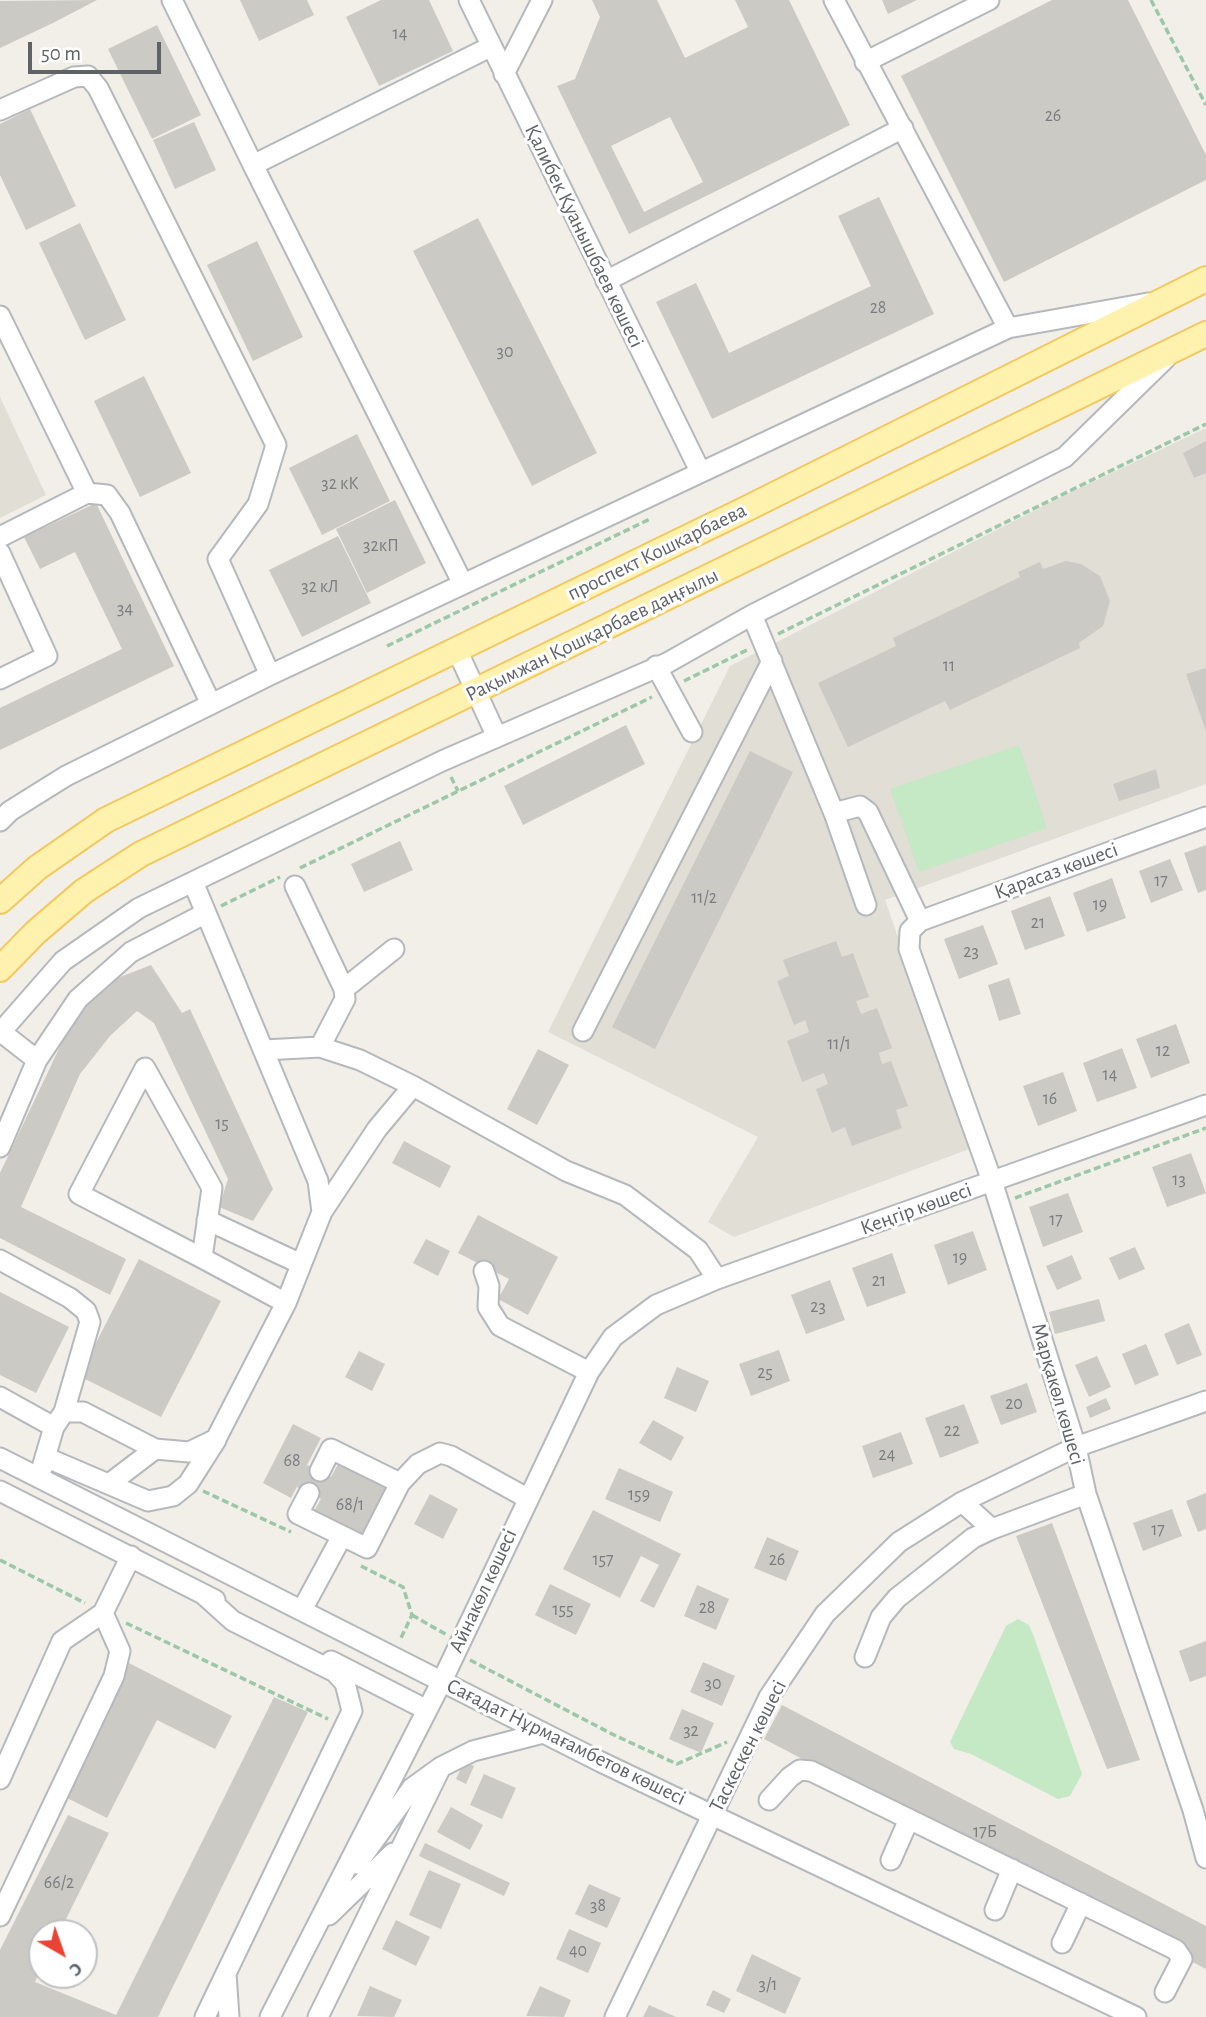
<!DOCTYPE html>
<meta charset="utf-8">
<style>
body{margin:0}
#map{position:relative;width:1206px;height:2017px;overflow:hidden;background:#f1efe8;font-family:"Alegreya Sans",sans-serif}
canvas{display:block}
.north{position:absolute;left:28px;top:1919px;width:70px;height:70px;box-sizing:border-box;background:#fff;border:2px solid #bfc1c3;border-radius:50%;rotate:140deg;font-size:19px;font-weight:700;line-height:28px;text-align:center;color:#5f6368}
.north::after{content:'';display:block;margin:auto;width:24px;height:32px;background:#ea4335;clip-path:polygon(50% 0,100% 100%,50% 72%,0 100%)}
.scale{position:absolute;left:28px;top:42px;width:133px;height:32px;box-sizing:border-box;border:4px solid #5f6368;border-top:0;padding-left:9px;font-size:21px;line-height:24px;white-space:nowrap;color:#5f6368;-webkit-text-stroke:5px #fff;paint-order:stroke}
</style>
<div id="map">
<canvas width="1206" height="2017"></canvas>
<div class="north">С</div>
<div class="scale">50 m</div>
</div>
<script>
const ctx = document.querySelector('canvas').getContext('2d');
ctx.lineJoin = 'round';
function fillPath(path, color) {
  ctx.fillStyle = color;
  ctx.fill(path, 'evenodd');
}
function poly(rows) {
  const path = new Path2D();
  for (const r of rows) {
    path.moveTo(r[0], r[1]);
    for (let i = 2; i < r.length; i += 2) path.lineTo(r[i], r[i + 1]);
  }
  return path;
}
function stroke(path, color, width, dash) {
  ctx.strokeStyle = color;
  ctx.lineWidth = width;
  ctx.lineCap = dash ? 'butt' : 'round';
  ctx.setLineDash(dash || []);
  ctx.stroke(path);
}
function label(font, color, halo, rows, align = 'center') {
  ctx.font = font + ' "Alegreya Sans",sans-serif';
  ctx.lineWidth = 6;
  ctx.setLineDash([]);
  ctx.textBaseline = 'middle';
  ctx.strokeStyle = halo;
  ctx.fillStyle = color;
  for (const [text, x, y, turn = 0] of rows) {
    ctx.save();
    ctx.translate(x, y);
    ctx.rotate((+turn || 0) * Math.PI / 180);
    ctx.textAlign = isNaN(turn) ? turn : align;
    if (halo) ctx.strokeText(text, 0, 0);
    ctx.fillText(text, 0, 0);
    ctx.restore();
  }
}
fillPath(poly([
 [0,397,46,495,0,518],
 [1206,428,1206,784,885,900,972,1148,734,1237,708,1222,758,1137,548,1032,730,666,1063,496]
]), '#e1ded6');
fillPath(poly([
 [1019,745,1047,828,919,872,890,789],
 [1018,1619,1029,1625,1034,1637,1082,1774,1070,1796,1058,1799,971,1754,954,1749,950,1742,1006,1626]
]), '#c5e8c5');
fillPath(poly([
 [97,0,53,23,0,48,0,1],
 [240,0,307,0,314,15,259,41],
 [381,0,429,0,453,51,379,86,346,17],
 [592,0,657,0,685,58,748,27,735,0,789,0,850,125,629,234,557,86,575,79,600,17],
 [670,117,703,182,644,212,611,146],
 [882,0,917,0,888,14],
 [1052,0,1128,0,1206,155,1206,180,1004,282,901,76],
 [157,25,201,115,152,139,108,49],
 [30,109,76,206,26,230,0,175,0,124],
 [194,122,216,170,175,189,153,140],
 [879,197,934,314,712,419,656,302,696,283,729,353,871,286,838,216],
 [478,218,597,453,532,486,413,251],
 [80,223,126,320,85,340,39,243],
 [257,241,303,337,253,361,207,265],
 [144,376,191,473,140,497,94,401],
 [357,434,390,501,322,535,289,468],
 [1206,441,1206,473,1194,478,1183,453],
 [395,500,426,563,367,593,336,529],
 [96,503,174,666,0,750,0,708,122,649,75,552,40,569,24,537],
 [338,536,371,603,302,637,269,570],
 [1066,561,1081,564,1100,576,1110,601,1103,626,1079,643,1080,648,950,710,945,701,848,747,818,683,896,646,893,638,1020,577,1018,572,1040,562,1043,569],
 [1206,668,1206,731,1186,674],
 [626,725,645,764,523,825,504,786],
 [750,751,793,772,655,1049,612,1027],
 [1156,769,1160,788,1119,801,1113,784],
 [400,841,413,870,364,892,351,864],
 [1206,845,1206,890,1198,893,1184,853],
 [1170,859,1183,890,1151,903,1139,871],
 [1112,878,1126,918,1087,932,1073,893],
 [1050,896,1065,936,1025,950,1011,911],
 [983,925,998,964,959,979,944,939],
 [836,941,842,957,853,953,869,997,856,1001,861,1014,877,1008,892,1048,879,1053,882,1064,891,1061,908,1106,896,1110,902,1128,852,1146,845,1127,832,1133,816,1089,828,1084,824,1073,802,1082,787,1041,809,1032,805,1020,794,1025,777,981,789,976,783,960],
 [151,965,182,1013,190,1009,273,1189,253,1221,219,1207,228,1179,154,1023,137,1011,110,1036,80,1074,21,1207,126,1259,110,1295,0,1238,0,1173,74,1017,115,979],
 [1009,978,1021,1014,999,1021,988,985],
 [1176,1024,1190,1063,1151,1078,1136,1039],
 [1122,1048,1137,1088,1097,1102,1083,1063],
 [538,1049,569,1065,537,1125,507,1109],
 [1063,1072,1077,1111,1038,1126,1023,1086],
 [404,1141,451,1166,440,1188,392,1163],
 [1191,1153,1206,1193,1167,1207,1152,1167],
 [1068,1193,1083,1232,1043,1247,1029,1207],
 [478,1215,558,1257,528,1315,498,1299,509,1279,458,1253],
 [973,1231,987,1270,948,1285,934,1245],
 [426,1239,450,1251,438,1276,413,1263],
 [1135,1247,1145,1269,1119,1280,1109,1258],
 [892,1253,906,1293,867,1307,852,1268],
 [1072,1255,1082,1279,1057,1290,1046,1266],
 [139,1259,221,1301,161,1417,79,1376],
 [830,1280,845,1320,806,1334,791,1295],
 [0,1292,69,1327,36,1393,0,1375],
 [1099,1299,1105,1321,1055,1334,1049,1312],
 [1189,1323,1202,1355,1177,1365,1164,1334],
 [1146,1344,1159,1375,1135,1385,1122,1354],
 [779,1350,790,1381,751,1396,739,1364],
 [359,1351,385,1364,372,1391,345,1377],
 [1097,1356,1111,1387,1089,1397,1075,1365],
 [677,1367,709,1381,696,1412,664,1398],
 [1027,1383,1037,1412,1001,1425,990,1396],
 [1106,1398,1111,1409,1090,1418,1086,1407],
 [964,1404,979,1443,940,1458,925,1418],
 [653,1420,684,1437,671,1461,639,1443],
 [293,1424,321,1438,307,1465,331,1477,338,1464,389,1490,366,1537,314,1511,321,1499,297,1487,303,1475,291,1498,263,1483],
 [901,1432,913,1464,873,1478,862,1446],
 [619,1468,673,1492,660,1522,605,1499],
 [1206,1493,1206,1529,1198,1532,1186,1501],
 [430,1494,458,1509,443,1539,414,1524],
 [1172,1509,1182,1536,1143,1551,1133,1523],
 [593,1510,681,1554,654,1608,640,1601,659,1565,641,1556,620,1598,563,1569],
 [1052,1523,1140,1760,1107,1769,1016,1536],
 [767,1537,799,1551,786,1581,754,1568],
 [550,1584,591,1604,576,1635,535,1615],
 [697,1585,729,1599,716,1630,684,1616],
 [1206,1641,1206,1676,1190,1682,1179,1651],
 [703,1662,735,1676,722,1706,690,1692],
 [129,1663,232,1716,215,1749,157,1720,107,1818,61,1795],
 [274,1697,308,1712,158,2017,0,2017,0,1950,68,1815,109,1833,59,1933,42,1933,42,1967,35,1982,116,2015],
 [782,1705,1206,1926,1206,1969,764,1739],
 [682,1709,714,1723,701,1753,669,1739],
 [464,1762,474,1766,466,1784,456,1779],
 [484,1774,516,1788,502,1819,470,1805],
 [451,1807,483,1825,470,1850,437,1832],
 [425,1843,510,1883,504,1896,419,1856],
 [429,1870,461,1884,441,1929,409,1915],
 [589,1884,621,1898,607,1928,575,1914],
 [396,1920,430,1937,416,1966,382,1949],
 [569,1929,601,1943,588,1973,556,1959],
 [752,1954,801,1978,785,2014,736,1991],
 [370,1986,402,2000,394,2017,357,2016],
 [540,1986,571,2000,564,2017,526,2016],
 [713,1990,731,1999,724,2013,706,2005],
 [649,2005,676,2017,643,2017]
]), '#cccac5');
const minor = poly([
 [172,0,253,165,490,47],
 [469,0,700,471],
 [834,0,1008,328],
 [865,62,989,0],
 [504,74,542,0],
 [0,110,74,77,88,76,98,88,276,445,258,504,218,559,270,675],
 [253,165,463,584],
 [606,281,903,128],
 [0,316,87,493,107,495,120,513,211,704],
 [0,537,87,493],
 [0,553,47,656,0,679],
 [752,615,834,813,866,905],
 [457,650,497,737],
 [656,666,692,732],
 [834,813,860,806,868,812,920,921],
 [1206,817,920,921,910,931,909,949,992,1181,1076,1447,1086,1494,1193,1810,1206,1858],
 [0,821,10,811,66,776,270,675,1008,328,1148,303],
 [193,882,318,1181,322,1212,286,1303],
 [295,886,344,989,345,999,320,1047],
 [344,989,394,949],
 [583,1031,772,661],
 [1,1032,37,1060],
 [0,1033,63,961,139,908,442,761,667,663,752,615,1065,457,1166,358],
 [264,1050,320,1047,360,1060,413,1086],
 [0,1147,37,1060,78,999,131,952,206,913],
 [322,1212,377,1129,413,1086,566,1171,625,1195,698,1250,717,1279],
 [207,1220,301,1264],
 [0,1260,70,1298,86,1311,90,1322,64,1412,54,1427,39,1478],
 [484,1271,489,1286,488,1307,500,1326,589,1372],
 [0,1397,54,1427],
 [64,1412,83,1412,155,1449,189,1452,216,1439,286,1303,202,1258,79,1194,145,1068,212,1188,202,1258],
 [45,1457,148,1501,173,1496,188,1484,216,1440],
 [0,1458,601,1762,1136,2017],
 [400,1483,418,1464,440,1453,451,1456,527,1498],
 [109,1484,155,1449],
 [0,1491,215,1600],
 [309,1493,298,1514,367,1548,400,1483,331,1449,320,1471],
 [992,1529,1086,1494],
 [203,1594,233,1621,335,1672,345,1683,352,1711,205,2017],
 [302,1610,342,1536],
 [865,1657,881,1617,897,1598,973,1538,992,1529,962,1502],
 [331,1661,427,1710],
 [0,1779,62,1641,103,1613,131,1556],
 [769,1800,790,1777,800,1770,811,1771,1176,1950,1182,1959,1165,1992],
 [891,1860,909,1819],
 [357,1864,412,1788,441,1767,473,1751,543,1733],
 [995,1910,1012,1869],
 [329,1915,393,1853],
 [0,1916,114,1676,120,1651,103,1613],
 [1062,1943,1081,1903],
 [226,1974,229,2017],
 [270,2017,442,1681,589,1372,613,1337,656,1305,717,1279,1206,1105],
 [318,2017,441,1767],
 [615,2017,769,1697,825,1614,899,1542,962,1502,1076,1447,1206,1401]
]);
const major = poly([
 [0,901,37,868,106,820,744,510,1206,279],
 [0,969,35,933,84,891,141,854,1206,334]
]);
stroke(minor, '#b5b8bc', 23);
stroke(major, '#f2c960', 28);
stroke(poly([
 [1151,0,1206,105],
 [778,634,1206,424],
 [387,646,650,519],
 [684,681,749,649],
 [451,777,458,791],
 [300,868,652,697],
 [221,906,280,877],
 [1015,1198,1206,1128],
 [203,1491,291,1532],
 [0,1560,85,1603],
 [361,1566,403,1587,412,1615,400,1640],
 [412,1615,447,1635],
 [126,1623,328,1719],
 [470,1660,614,1735,677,1764,727,1742]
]), '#9cc7a9', 3.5, [7, 3.5]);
stroke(minor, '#fff', 19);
stroke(major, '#fff2af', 24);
label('18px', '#7a7d7f', null, [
 ["14",400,34],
 ["26",1053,116],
 ["28",878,308],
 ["30",505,352],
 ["32 кК",340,484],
 ["32кП",381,546],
 ["32 кЛ",320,587],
 ["34",125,609],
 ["11",949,666],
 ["17",1161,881],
 ["11/2",704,898],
 ["19",1100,905],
 ["21",1038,923],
 ["23",971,952],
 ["11/1",839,1044],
 ["12",1163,1051],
 ["14",1110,1075],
 ["16",1050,1099],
 ["15",222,1124],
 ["13",1179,1180],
 ["17",1056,1220],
 ["19",960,1258],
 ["21",879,1281],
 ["23",818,1307],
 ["25",765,1373],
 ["20",1014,1404],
 ["22",952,1431],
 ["24",887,1455],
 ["68",292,1461],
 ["159",639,1495],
 ["68/1",350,1505],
 ["17",1158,1530],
 ["157",603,1560],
 ["26",777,1560],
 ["28",707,1608],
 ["155",563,1610],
 ["30",713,1684],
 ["32",691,1731],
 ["17Б",985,1832],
 ["66/2",59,1883],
 ["38",598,1906],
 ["40",578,1951],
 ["3/1",768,1985]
]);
label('21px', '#5f6368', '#fff', [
 ["Қалибек Қуанышбаев көшесі",584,236,64],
 ["проспект Кошкарбаева",657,552,-26],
 ["Рақымжан Қошқарбаев даңғылы",592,635,-26],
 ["Қарасаз көшесі",1056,871,-20],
 ["Кеңгір көшесі",916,1209,-20],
 ["Марқакөл көшесі",1058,1394,74],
 ["Айнакөл көшесі",483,1591,-65],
 ["Сағадат Нұрмағамбетов көшесі",566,1742,26],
 ["Таскескен көшесі",748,1746,-63]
]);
</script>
